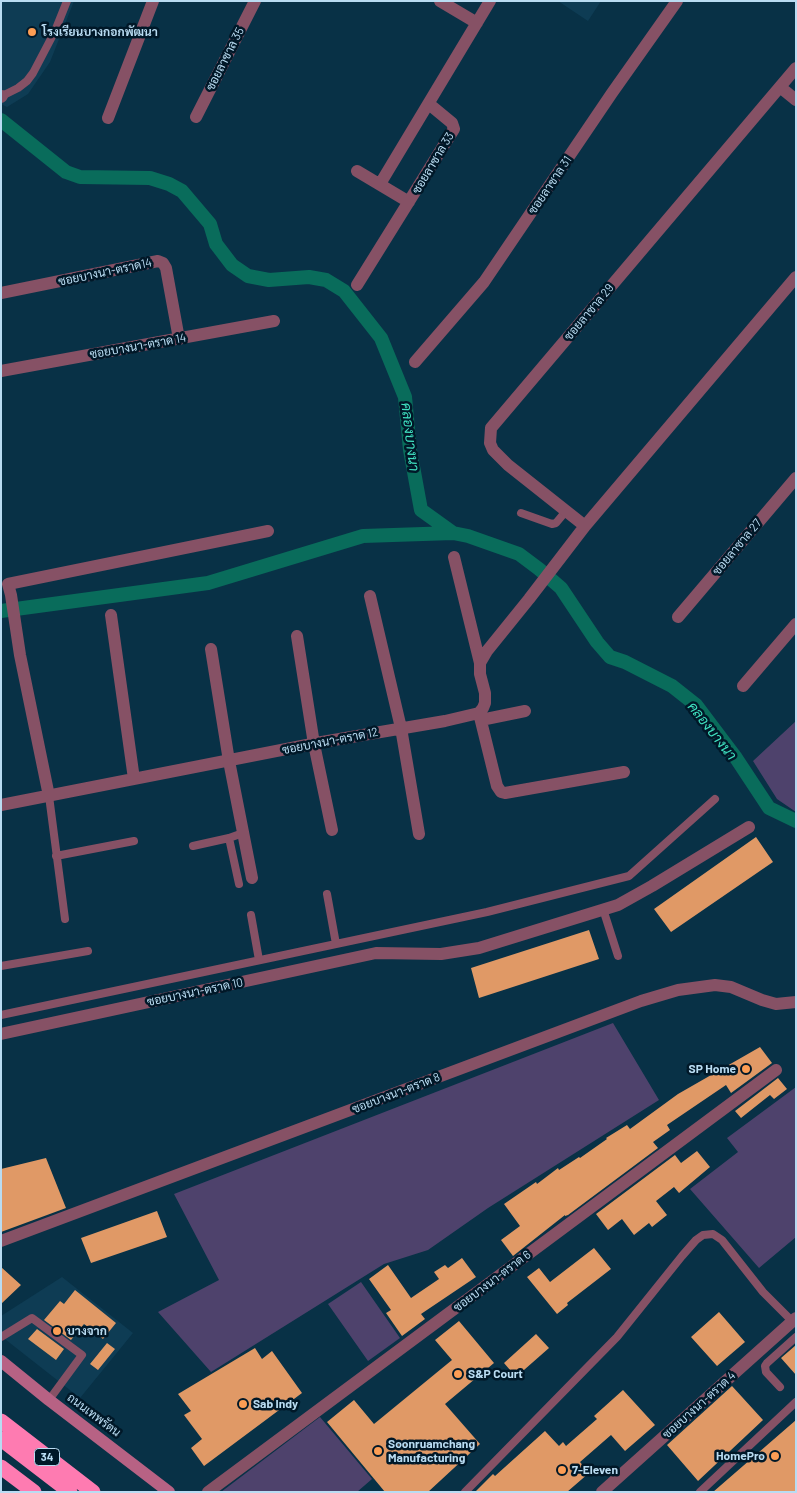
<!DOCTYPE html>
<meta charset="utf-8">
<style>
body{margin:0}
#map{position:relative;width:797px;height:1493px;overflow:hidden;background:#083146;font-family:Barlow,sans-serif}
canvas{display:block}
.frame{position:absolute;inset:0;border:2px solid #b9dcf2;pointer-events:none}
</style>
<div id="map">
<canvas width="797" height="1493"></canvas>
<div class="frame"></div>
</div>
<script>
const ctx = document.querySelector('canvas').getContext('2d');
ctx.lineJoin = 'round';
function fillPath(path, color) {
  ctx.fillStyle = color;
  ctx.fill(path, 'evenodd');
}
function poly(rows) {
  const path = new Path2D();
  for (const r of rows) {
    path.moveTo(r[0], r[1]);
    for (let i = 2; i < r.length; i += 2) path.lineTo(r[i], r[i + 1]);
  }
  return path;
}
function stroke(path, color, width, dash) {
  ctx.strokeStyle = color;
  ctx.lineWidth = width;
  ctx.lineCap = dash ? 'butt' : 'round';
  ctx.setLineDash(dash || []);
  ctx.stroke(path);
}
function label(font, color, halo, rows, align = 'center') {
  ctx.font = font + ' Barlow,Sarabun,sans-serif';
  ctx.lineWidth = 5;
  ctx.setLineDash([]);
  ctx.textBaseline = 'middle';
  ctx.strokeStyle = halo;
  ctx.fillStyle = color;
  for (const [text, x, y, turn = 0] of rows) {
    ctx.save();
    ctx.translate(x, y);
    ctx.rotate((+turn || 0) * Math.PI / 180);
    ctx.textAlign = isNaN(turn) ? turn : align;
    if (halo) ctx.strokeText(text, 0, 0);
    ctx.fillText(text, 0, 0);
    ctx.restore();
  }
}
fillPath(poly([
 [1,1,74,1,50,62,28,94,7,107,1,104],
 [558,1,601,1,588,21],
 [62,1277,133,1333,80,1398,1,1336,1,1316]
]), '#0e3c54');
fillPath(poly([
 [796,721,796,812,777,799,753,761],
 [613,1023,659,1100,488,1208,428,1250,384,1264,211,1372,158,1312,219,1280,174,1194],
 [796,1087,796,1237,759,1268,690,1189,738,1152,727,1138],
 [361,1282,400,1338,368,1361,328,1304],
 [320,1417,372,1479,357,1492,221,1492]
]), '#4e426c');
stroke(poly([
 [1,120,66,172,80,177,150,178,169,184,182,191,210,224,216,244,232,265,248,276,269,280,309,277,326,280,344,291,381,338,405,397,410,450,421,510,453,533,468,536,519,554,539,569,561,588,597,642,610,657,625,662,672,686,696,705,736,758,769,808,796,821],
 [1,611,208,583,363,536,453,533]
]), '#096c5b', 14);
fillPath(poly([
 [756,837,773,862,671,932,654,909],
 [589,930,599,959,479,998,471,968],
 [760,1047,772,1063,731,1093,726,1085,667,1125,670,1130,653,1142,658,1148,568,1215,565,1216,565,1215,513,1256,501,1240,520,1226,504,1204,536,1182,537,1184,558,1168,559,1170,579,1157,580,1158,607,1139,606,1138,627,1125,630,1129,678,1094],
 [778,1078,787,1089,774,1099,770,1095,741,1118,735,1111],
 [697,1151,710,1167,679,1193,674,1187,656,1201,667,1215,652,1227,649,1223,634,1235,622,1219,608,1230,596,1214,675,1155,681,1163],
 [46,1158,66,1208,1,1232,1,1169],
 [157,1211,167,1237,91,1263,81,1238],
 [594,1248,611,1269,567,1303,568,1305,557,1314,527,1277,539,1268,550,1282],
 [462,1258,476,1277,421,1314,425,1319,402,1336,386,1313,391,1310,369,1279,388,1265,411,1298,439,1279,434,1272,445,1265,448,1268],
 [1,1267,21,1285,1,1304],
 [75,1290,116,1323,103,1339,84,1324,71,1340,44,1320,60,1301,64,1304],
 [719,1312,745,1342,717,1366,691,1337],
 [459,1321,494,1363,445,1404,480,1444,428,1492,385,1492,327,1422,354,1400,374,1424,452,1360,435,1340],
 [37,1329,64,1349,56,1360,28,1339],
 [536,1334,549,1348,516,1377,504,1363],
 [107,1343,115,1349,98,1370,90,1364],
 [796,1345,796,1375,781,1358],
 [255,1348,262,1359,272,1351,302,1393,204,1466,191,1448,202,1439,184,1415,191,1411,178,1394],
 [732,1386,763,1420,698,1481,667,1445],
 [623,1390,655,1425,625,1451,611,1435,580,1462,589,1473,567,1492,475,1492,493,1474,495,1476,545,1431,559,1446,563,1442,566,1446,597,1419,594,1416],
 [796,1420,796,1492,713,1492]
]), '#e09966');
stroke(poly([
 [2,96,18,88,27,81,33,73,55,31,67,1],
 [521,513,552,524,556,523,566,511],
 [49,796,65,919],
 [229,838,239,884],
 [193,846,229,838,243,833],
 [56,856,134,841],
 [327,894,336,944],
 [603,909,618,956],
 [251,915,259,960],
 [1,966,88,951],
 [1,1015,487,912,629,876,715,799],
 [1,1337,32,1318,82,1355,49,1400],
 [780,1387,766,1372,765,1366,767,1363,796,1337],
 [465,1492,617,1337,682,1256,696,1240,703,1235,713,1234,722,1240,763,1292,792,1321],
 [700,1492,796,1402]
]), '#865165', 8);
stroke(poly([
 [440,1,477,23],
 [780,87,796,100],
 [1,97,2,96],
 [196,117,255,1],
 [108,118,153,1],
 [357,171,409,202],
 [380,184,490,1],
 [357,285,454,129,452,123,429,104],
 [1,293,158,261,163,263,166,268,179,339],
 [415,362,484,282,612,93,677,1],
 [1,371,274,321],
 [585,526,508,465,493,450,490,443,491,428,796,68],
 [454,557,480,663],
 [370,596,401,728,419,834],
 [111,615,134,779],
 [678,617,796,478],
 [297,636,314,744,332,830],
 [211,649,229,761,252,878],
 [743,686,796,624],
 [479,713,497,786,501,792,505,793,624,772],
 [481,720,525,711],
 [49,796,20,655,11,595,8,584,268,531],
 [1,805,322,742,445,721,479,713,483,708,485,703,485,693,480,674,480,663,487,651,529,599,585,526,796,277],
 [1,1034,376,953,441,954,479,948,618,905,652,886,749,827],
 [1,1241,641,1001,678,990,715,985,731,987,762,1000,776,1004,796,1002],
 [208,1492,776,1070],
 [602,1492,796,1318]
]), '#865165', 12);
stroke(poly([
 [1,1361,49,1400,169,1492]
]), '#b76284', 12);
stroke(poly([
 [1,1421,93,1492],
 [1,1439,70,1492],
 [1,1467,34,1492]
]), '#fe7bb1', 15);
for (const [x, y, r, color] of [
 [32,32,5,"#fc9d54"],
 [746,1069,5,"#fc9d54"],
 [57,1331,5,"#fc9d54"],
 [458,1374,5,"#fc9d54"],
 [243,1404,5,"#fc9d54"],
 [378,1451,5,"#fc9d54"],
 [775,1456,5,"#fc9d54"],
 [562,1470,5,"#fc9d54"]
]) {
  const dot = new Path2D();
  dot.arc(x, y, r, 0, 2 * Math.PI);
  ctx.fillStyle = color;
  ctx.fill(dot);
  stroke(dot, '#001828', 2);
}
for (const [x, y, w] of [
 [47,1457,25]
]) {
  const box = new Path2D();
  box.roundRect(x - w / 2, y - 8.5, w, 17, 4);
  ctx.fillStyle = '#001828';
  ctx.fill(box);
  stroke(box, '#b9dcf2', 1);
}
label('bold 11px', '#b9dcf2', null, [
 ["34",47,1457]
]);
label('bold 12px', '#b9dcf2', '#001828', [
 ["โรงเรียนบางกอกพัฒนา",42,32],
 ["SP Home",736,1069,"right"],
 ["บางจาก",67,1331],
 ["S&P Court",468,1374],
 ["Sab Indy",253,1404],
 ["Soonruamchang",388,1444],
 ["Manufacturing",388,1458],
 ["HomePro",765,1456,"right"],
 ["7-Eleven",572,1470]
], 'left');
label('12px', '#b9dcf2', '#001828', [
 ["ซอยลาซาล 35",225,59,-63],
 ["ซอยลาซาล 33",433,163,-59],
 ["ซอยลาซาล 31",550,185,-56],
 ["ซอยบางนา-ตราด14",105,272,-12],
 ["ซอยลาซาล 29",589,312,-50],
 ["ซอยบางนา-ตราด 14",138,346,-10],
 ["ซอยลาซาล 27",737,547,-50],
 ["ซอยบางนา-ตราด 12",330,741,-11],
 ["ซอยบางนา-ตราด 10",195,992,-12],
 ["ซอยบางนา-ตราด 8",396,1093,-21],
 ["ซอยบางนา-ตราด 6",492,1281,-37],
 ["ซอยบางนา-ตราด 4",699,1405,-42],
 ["ถนนเทพรัตน",94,1415,37]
]);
label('italic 14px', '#3fe1c0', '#001828', [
 ["คลองบางนา",410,437,83],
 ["คลองบางนา",712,731,52]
]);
</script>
